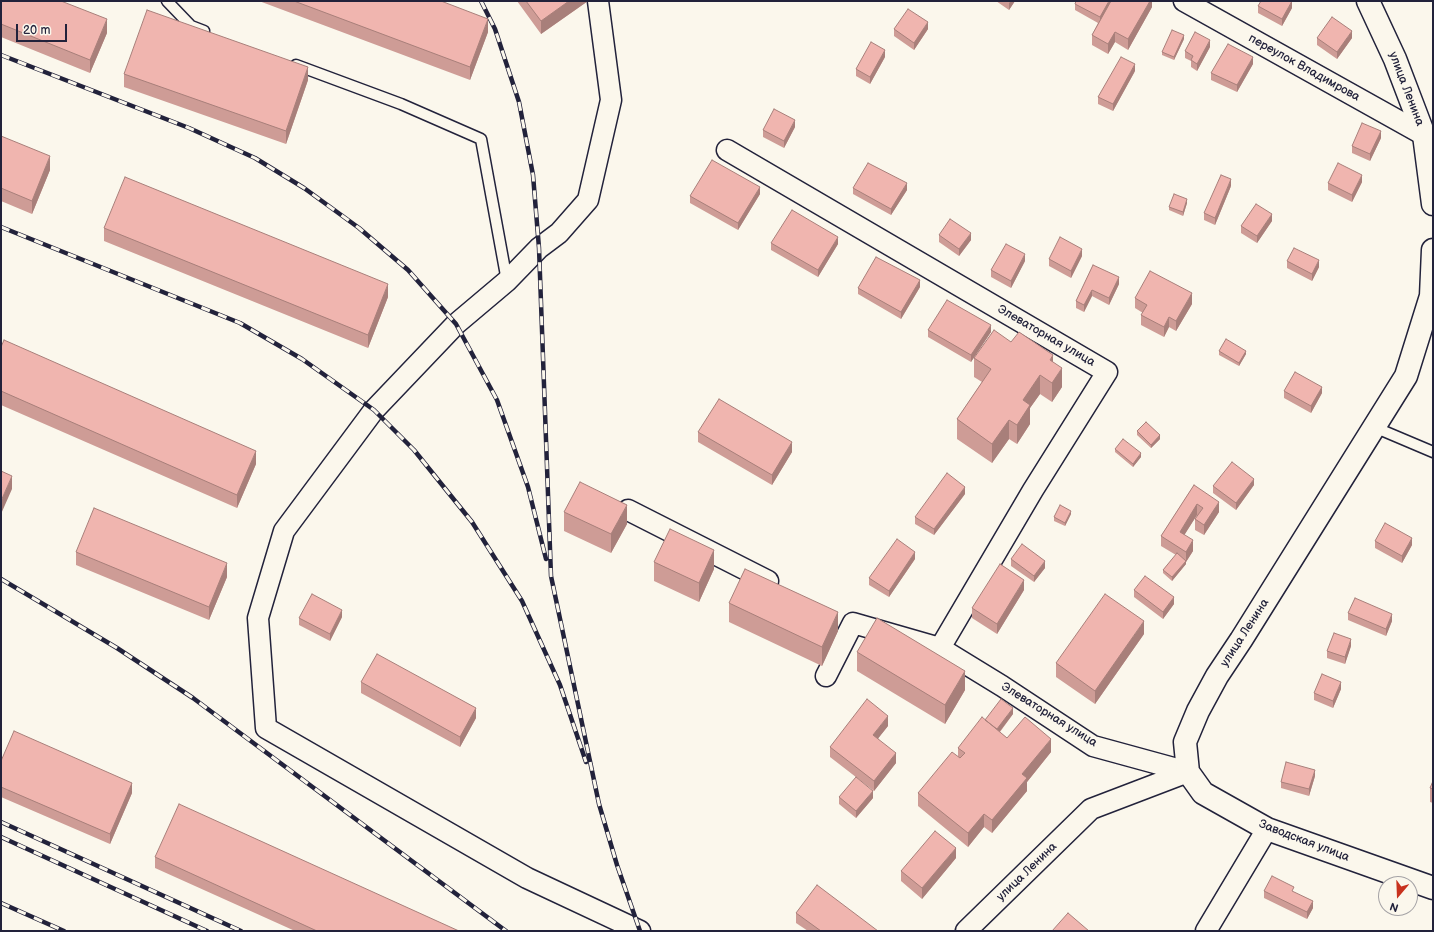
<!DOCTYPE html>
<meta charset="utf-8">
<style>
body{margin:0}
#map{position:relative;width:1434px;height:932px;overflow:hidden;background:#fbf7ec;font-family:"Balsamiq Sans",sans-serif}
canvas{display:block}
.frame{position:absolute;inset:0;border:2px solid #22223b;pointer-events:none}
.north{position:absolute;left:1378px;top:876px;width:40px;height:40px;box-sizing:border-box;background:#fbf7ec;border:1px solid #a4a2a5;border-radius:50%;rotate:199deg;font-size:11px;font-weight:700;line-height:16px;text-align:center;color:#22223b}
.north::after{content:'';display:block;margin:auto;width:14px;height:18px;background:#c8321e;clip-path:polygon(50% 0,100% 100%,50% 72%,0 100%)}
.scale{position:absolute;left:16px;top:24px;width:51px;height:18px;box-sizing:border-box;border:2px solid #22223b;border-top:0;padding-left:5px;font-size:12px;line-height:14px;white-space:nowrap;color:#22223b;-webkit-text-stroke:3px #fbf7ec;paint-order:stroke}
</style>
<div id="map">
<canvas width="1434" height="932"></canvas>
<div class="frame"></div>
<div class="north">N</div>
<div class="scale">20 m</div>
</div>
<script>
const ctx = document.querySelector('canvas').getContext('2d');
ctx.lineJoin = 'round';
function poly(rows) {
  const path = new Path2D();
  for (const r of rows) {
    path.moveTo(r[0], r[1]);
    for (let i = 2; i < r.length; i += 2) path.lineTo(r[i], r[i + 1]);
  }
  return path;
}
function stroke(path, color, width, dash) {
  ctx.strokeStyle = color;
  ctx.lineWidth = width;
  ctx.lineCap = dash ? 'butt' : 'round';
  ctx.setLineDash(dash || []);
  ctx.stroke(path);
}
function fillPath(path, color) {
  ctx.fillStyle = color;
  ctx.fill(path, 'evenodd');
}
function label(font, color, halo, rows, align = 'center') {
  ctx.font = font + ' "Balsamiq Sans",sans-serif';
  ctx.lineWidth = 4;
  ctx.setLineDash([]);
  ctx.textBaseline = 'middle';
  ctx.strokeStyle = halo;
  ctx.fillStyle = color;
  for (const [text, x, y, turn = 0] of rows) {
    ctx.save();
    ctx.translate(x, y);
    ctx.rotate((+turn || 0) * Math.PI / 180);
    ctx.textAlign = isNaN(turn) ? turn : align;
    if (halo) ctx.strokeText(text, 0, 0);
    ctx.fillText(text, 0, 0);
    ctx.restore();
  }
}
const lane = poly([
 [167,1,191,26,204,31],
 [296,65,401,104,481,139,507,281],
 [1374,427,1433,452]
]);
const street = poly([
 [598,1,611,100,588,200,559,233,539,248,507,281,456,324,374,410,284,531,258,618,266,728,527,878,640,931],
 [1184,1,1424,135],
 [727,150,1107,372,1033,490,940,648],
 [628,510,768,581],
 [826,676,853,623,940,648,1002,686,1093,746,1188,772],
 [966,931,1091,809,1188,772],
 [1206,931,1267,829]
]);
const secondary = poly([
 [1368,1,1395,59,1424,135,1433,204],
 [1433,250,1431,296,1406,376,1241,640,1217,676,1198,711,1185,742,1188,772,1203,793,1267,829,1433,888]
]);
stroke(lane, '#22223b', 13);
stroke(street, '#22223b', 23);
stroke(secondary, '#22223b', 25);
stroke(lane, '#fbf7ec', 10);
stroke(street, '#fbf7ec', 20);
stroke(secondary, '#fbf7ec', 22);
const rail = poly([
 [481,1,495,29,519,102,533,175,539,248,551,576,599,804,617,865,640,931],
 [1,55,189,128,255,158,304,188,359,228,408,270,456,324,497,400,528,487,546,559],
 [1,227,240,323,302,359,374,410,414,450,472,522,522,601,560,685,586,762],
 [1,579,117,648,193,698,506,931],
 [1,822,241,931],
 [1,837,207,931],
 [1,903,64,931]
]);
stroke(rail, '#22223b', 4.5);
stroke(rail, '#fbf7ec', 3, [9]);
fillPath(poly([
 [1,1,107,33,90,73,1,37],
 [259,1,441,1,488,32,470,80],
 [517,1,588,1,541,34],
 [996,1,1015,1,1009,10],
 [1152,1,1152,7,1128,50,1115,42,1108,54,1092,45,1092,35,1098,23,1075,10,1075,4],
 [1258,6,1292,8,1282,26,1258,13],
 [894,29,928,29,914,50,894,36],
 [1317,38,1352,38,1337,59,1317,45],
 [1184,39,1174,60,1162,55,1162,52],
 [1210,47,1197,71,1191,67,1191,61,1185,58,1185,51],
 [885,57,870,84,856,76,856,69],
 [1253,64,1237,92,1211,80,1211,73],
 [1135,71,1113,111,1098,104,1098,97],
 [124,74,308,80,286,144,124,87],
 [795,127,784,148,763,137,763,130],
 [1,136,50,170,32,214,1,201],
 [1381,138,1370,161,1352,153,1352,146],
 [1362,182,1352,202,1328,190,1328,183],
 [1231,186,1215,225,1204,220,1204,213],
 [853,188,907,190,891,215,853,194],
 [760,194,738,230,690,203,690,196],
 [1187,203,1183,216,1169,210,1169,207],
 [1272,221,1257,243,1241,233,1241,226],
 [104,228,388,297,368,348,104,241],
 [939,235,971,240,959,256,939,242],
 [771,243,838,244,818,277,771,250],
 [1082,256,1071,278,1049,266,1049,259],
 [1025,261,1011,288,991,277,991,270],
 [1287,261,1319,267,1312,281,1287,268],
 [1093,265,1119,284,1109,305,1092,296,1084,312,1076,308,1076,301],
 [920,287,901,319,858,294,858,288],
 [1135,298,1192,304,1176,331,1169,327,1164,337,1141,325,1141,315,1143,313,1135,308],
 [928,330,991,332,971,362,928,337],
 [1011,342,1053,362,1062,387,1052,402,1040,394,1030,408,1030,424,1017,444,1009,439,992,463,957,439,957,419,982,382,974,377,974,358],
 [1,347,256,464,237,508,1,405],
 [1219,351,1246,354,1239,366,1219,355],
 [1284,391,1322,393,1311,413,1284,398],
 [1137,431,1160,439,1151,448,1137,435],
 [698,432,792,452,772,485,698,442],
 [1115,449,1141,457,1133,467,1115,452],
 [1194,485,1219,512,1204,535,1195,530,1195,519,1198,515,1197,515,1184,535,1193,551,1186,562,1186,564,1172,581,1163,573,1163,570,1176,555,1161,546,1161,536],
 [1254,485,1236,510,1213,493,1213,486],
 [965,494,934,535,915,524,915,517],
 [564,512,627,524,611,553,564,531],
 [1071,514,1065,526,1054,521,1054,517],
 [1375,541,1412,545,1402,563,1375,548],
 [76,552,227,577,209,620,76,565],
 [915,559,889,597,869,585,869,578],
 [1011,559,1045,568,1034,582,1011,566],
 [654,562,714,569,699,602,654,581],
 [1024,590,997,634,972,618,972,608],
 [1134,590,1174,604,1163,619,1134,597],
 [729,603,838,631,822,666,729,622],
 [1348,613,1392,621,1386,636,1348,620],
 [342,617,330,641,299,625,299,618],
 [1144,634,1095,704,1056,677,1056,663],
 [1351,646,1345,664,1327,658,1327,651],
 [857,652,965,690,945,724,857,671],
 [361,682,476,718,460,747,361,693],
 [1341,689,1333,708,1314,700,1314,693],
 [1013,714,1000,732,1007,738,1051,752,1027,782,1027,791,992,833,984,827,968,847,918,806,918,793,958,756,958,748,985,720],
 [888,726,878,738,896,763,874,791,830,757,830,747],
 [1,761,132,793,110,844,1,797],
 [1315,776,1309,796,1281,788,1281,782],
 [1433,781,1433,803,1430,802,1430,788],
 [839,797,873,798,856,818,839,804],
 [155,857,459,931,295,931,155,868],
 [956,858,922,899,901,881,901,871],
 [1264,891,1294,892,1313,908,1307,919,1264,898],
 [796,913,878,931,808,931,796,923]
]), '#ce9c96');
fillPath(poly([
 [569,1,588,1,541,34,541,21],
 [1011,1,1015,1,1009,10,1009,3],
 [1109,1,1113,1,1100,24,1100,17],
 [1150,1,1152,1,1152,7,1128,50,1128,39],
 [1292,1,1292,8,1282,26,1282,19],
 [107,19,107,33,90,73,90,60],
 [488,19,488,32,470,80,470,67],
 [928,22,928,29,914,50,914,43],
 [1352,31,1352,38,1337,59,1337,52],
 [1115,32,1115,42,1108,54,1108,44],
 [1184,35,1184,39,1174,60,1174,57],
 [1210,40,1210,47,1197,71,1197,64],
 [885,50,885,57,870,84,870,77],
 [1253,57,1253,64,1237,92,1237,85],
 [1135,64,1135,71,1113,111,1113,104],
 [308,67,308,80,286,144,286,131],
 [795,120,795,127,784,148,784,141],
 [1381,131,1381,138,1370,161,1370,154],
 [50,156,50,170,32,214,32,201],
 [1362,175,1362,182,1352,202,1352,195],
 [1231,179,1231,186,1215,225,1215,218],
 [907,183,907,190,891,215,891,209],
 [760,187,760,194,738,230,738,223],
 [1187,199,1187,203,1183,216,1183,212],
 [1272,214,1272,221,1257,243,1257,236],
 [971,233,971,240,959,256,959,249],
 [838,237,838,244,818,277,818,270],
 [1082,249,1082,256,1071,278,1071,271],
 [1025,254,1025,261,1011,288,1011,281],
 [1319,260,1319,267,1312,281,1312,274],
 [1119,277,1119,284,1109,305,1109,298],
 [920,280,920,287,901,319,901,312],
 [388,284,388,297,368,348,368,335],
 [1092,290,1092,296,1084,312,1084,305],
 [1192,293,1192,304,1176,331,1176,321],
 [1169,317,1169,327,1164,337,1164,327],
 [991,325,991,332,971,362,971,355],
 [1246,351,1246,354,1239,366,1239,363],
 [1053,355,1053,374,1050,360],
 [1062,368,1062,387,1052,402,1052,383],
 [1040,375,1040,394,1030,408,1030,424,1017,444,1017,425,1023,400],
 [1322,387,1322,393,1311,413,1311,406],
 [1009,420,1009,439,992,463,992,444],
 [1160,435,1160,439,1151,448,1151,445],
 [792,442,792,452,772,485,772,475],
 [256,451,256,464,237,508,237,495],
 [1141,453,1141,457,1133,467,1133,464],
 [12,476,12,489,1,514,1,501],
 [1254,479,1254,485,1236,510,1236,503],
 [965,487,965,494,934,535,934,529],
 [1219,502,1219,512,1204,535,1204,525],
 [1197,504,1197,515,1180,542,1180,532],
 [627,505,627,524,611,553,611,534],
 [1071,511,1071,514,1065,526,1065,523],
 [1412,538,1412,545,1402,563,1402,556],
 [1193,540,1193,551,1186,562,1186,564,1172,581,1172,577,1186,561,1186,552],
 [714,550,714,569,699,602,699,583],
 [915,552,915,559,889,597,889,591],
 [1045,561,1045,568,1034,582,1034,576],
 [227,563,227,577,209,620,209,607],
 [1024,580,1024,590,997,634,997,624],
 [1174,597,1174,604,1163,619,1163,612],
 [342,610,342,617,330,641,330,634],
 [838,612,838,631,822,666,822,647],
 [1392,614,1392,621,1386,636,1386,629],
 [1144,621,1144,634,1095,704,1095,691],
 [1351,639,1351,646,1345,664,1345,657],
 [965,671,965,690,945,724,945,705],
 [1341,682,1341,689,1333,708,1333,701],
 [476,708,476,718,460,747,460,737],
 [1013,708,1013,714,997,735,997,729],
 [888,716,888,726,873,745,873,735],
 [1051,739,1051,752,1027,782,1027,791,992,833,992,820,1022,774],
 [896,753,896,763,874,791,874,781],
 [1315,770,1315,776,1309,796,1309,789],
 [132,783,132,793,110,844,110,834],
 [873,791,873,798,856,818,856,811],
 [984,814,984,827,968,847,968,833],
 [956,848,956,858,922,899,922,888],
 [1313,901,1313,908,1307,919,1307,912]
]), '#a87f7a');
const building = poly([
 [1,1,61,1,107,19,90,60,1,24,1,1],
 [294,1,441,1,488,19,470,67,294,1],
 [526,1,569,1,541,21,526,1],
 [1076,1,1109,1,1100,17,1075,4,1076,1],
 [1111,1,1150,1,1128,39,1115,32,1108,44,1092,35,1111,1],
 [1261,1,1292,1,1282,19,1258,6,1261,1],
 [908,9,928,22,914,43,894,29,908,9],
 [147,10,308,67,286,131,124,74,147,10],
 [1332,17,1352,31,1337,52,1317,38,1332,17],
 [1172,30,1184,35,1174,57,1162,52,1172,30],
 [1195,32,1210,40,1197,64,1191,60,1193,56,1185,51,1195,32],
 [871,42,885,50,870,77,856,69,871,42],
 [1228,44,1253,57,1237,85,1211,73,1228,44],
 [1121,57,1135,64,1113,104,1098,97,1121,57],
 [774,109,795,120,784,141,763,130,774,109],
 [1362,123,1381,131,1370,154,1352,146,1362,123],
 [1,136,50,156,32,201,1,188,1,136],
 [712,160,760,187,738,223,690,196,712,160],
 [868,163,907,183,891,209,853,188,868,163],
 [1338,163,1362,175,1352,195,1328,183,1338,163],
 [1221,175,1231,179,1215,218,1204,213,1221,175],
 [125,177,388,284,368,335,104,228,125,177],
 [1174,194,1187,199,1183,212,1169,207,1174,194],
 [1256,204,1272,214,1257,236,1241,226,1256,204],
 [792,210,838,237,818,270,771,243,792,210],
 [950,219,971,233,959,249,939,235,950,219],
 [1060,237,1082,249,1071,271,1049,259,1060,237],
 [1006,244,1025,254,1011,281,991,270,1006,244],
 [1294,248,1319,260,1312,274,1287,261,1294,248],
 [876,257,920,280,901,312,858,288,876,257],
 [1093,265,1119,277,1109,298,1092,290,1084,305,1076,301,1093,265],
 [1150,271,1192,293,1176,321,1169,317,1164,327,1141,315,1147,305,1135,298,1150,271],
 [947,300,991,325,971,355,928,330,947,300],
 [994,330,1011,342,1019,332,1053,355,1050,360,1062,368,1052,383,1040,375,1023,400,1030,405,1017,425,1009,420,992,444,957,419,991,369,974,358,994,330],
 [1226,339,1246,351,1239,363,1219,351,1226,339],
 [4,340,256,451,237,495,1,391,1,347,4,340],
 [1295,372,1322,387,1311,406,1284,391,1295,372],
 [719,399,792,442,772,475,698,432,719,399],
 [1146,422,1160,435,1151,445,1137,431,1146,422],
 [1123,439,1141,453,1133,464,1115,449,1123,439],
 [1232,462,1254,479,1236,503,1213,486,1232,462],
 [1,471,12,476,1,501,1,471],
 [947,473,965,487,934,529,915,517,947,473],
 [580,482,627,505,611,534,564,512,580,482],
 [1194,485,1219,502,1204,525,1195,519,1203,508,1197,504,1180,532,1193,540,1186,552,1161,536,1194,485],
 [1060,505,1071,511,1065,523,1054,517,1060,505],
 [94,508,227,563,209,607,76,552,94,508],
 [1385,523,1412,538,1402,556,1375,541,1385,523],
 [670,529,714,550,699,583,654,562,670,529],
 [897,539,915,552,889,591,869,578,897,539],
 [1022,544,1045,561,1034,576,1011,559,1022,544],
 [1177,553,1186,561,1172,577,1163,570,1177,553],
 [1000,564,1024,580,997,624,972,608,1000,564],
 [745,569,838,612,822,647,729,603,745,569],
 [1145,576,1174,597,1163,612,1134,590,1145,576],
 [312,594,342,610,330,634,299,618,312,594],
 [1105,594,1144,621,1095,691,1056,663,1105,594],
 [1355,598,1392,614,1386,629,1348,613,1355,598],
 [877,618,965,671,945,705,857,652,877,618],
 [1334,633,1351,639,1345,657,1327,651,1334,633],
 [377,654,476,708,460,737,361,682,377,654],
 [1322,674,1341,682,1333,701,1314,693,1322,674],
 [867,699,888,716,873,735,896,753,874,781,830,747,867,699],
 [1001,699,1013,708,997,729,985,720,1001,699],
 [982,717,1007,738,1025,717,1051,739,1022,774,1027,778,992,820,984,814,968,833,918,793,952,752,960,758,965,753,958,748,982,717],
 [14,731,132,783,110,834,1,787,1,761,14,731],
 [1286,762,1315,770,1309,789,1281,782,1286,762],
 [856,777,873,791,856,811,839,797,856,777],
 [1433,781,1433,789,1430,788,1433,781],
 [179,804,459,931,317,931,155,857,179,804],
 [935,831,956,848,922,888,901,871,935,831],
 [1272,876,1294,887,1292,891,1313,901,1307,912,1264,891,1272,876],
 [817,885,878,931,821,931,796,913,817,885],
 [1068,913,1089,931,1052,931,1068,913]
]);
fillPath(building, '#f0b5af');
stroke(building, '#a87f7a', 1);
label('12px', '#22223b', '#fbf7ec', [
 ["переулок Владимрова",1304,68,29],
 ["улица Ленина",1406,89,69],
 ["Элеваторная улица",1046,336,30],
 ["улица Ленина",1245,633,-57],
 ["Элеваторная улица",1049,715,32],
 ["Заводская улица",1304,841,21],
 ["улица Ленина",1027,872,-44]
]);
</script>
